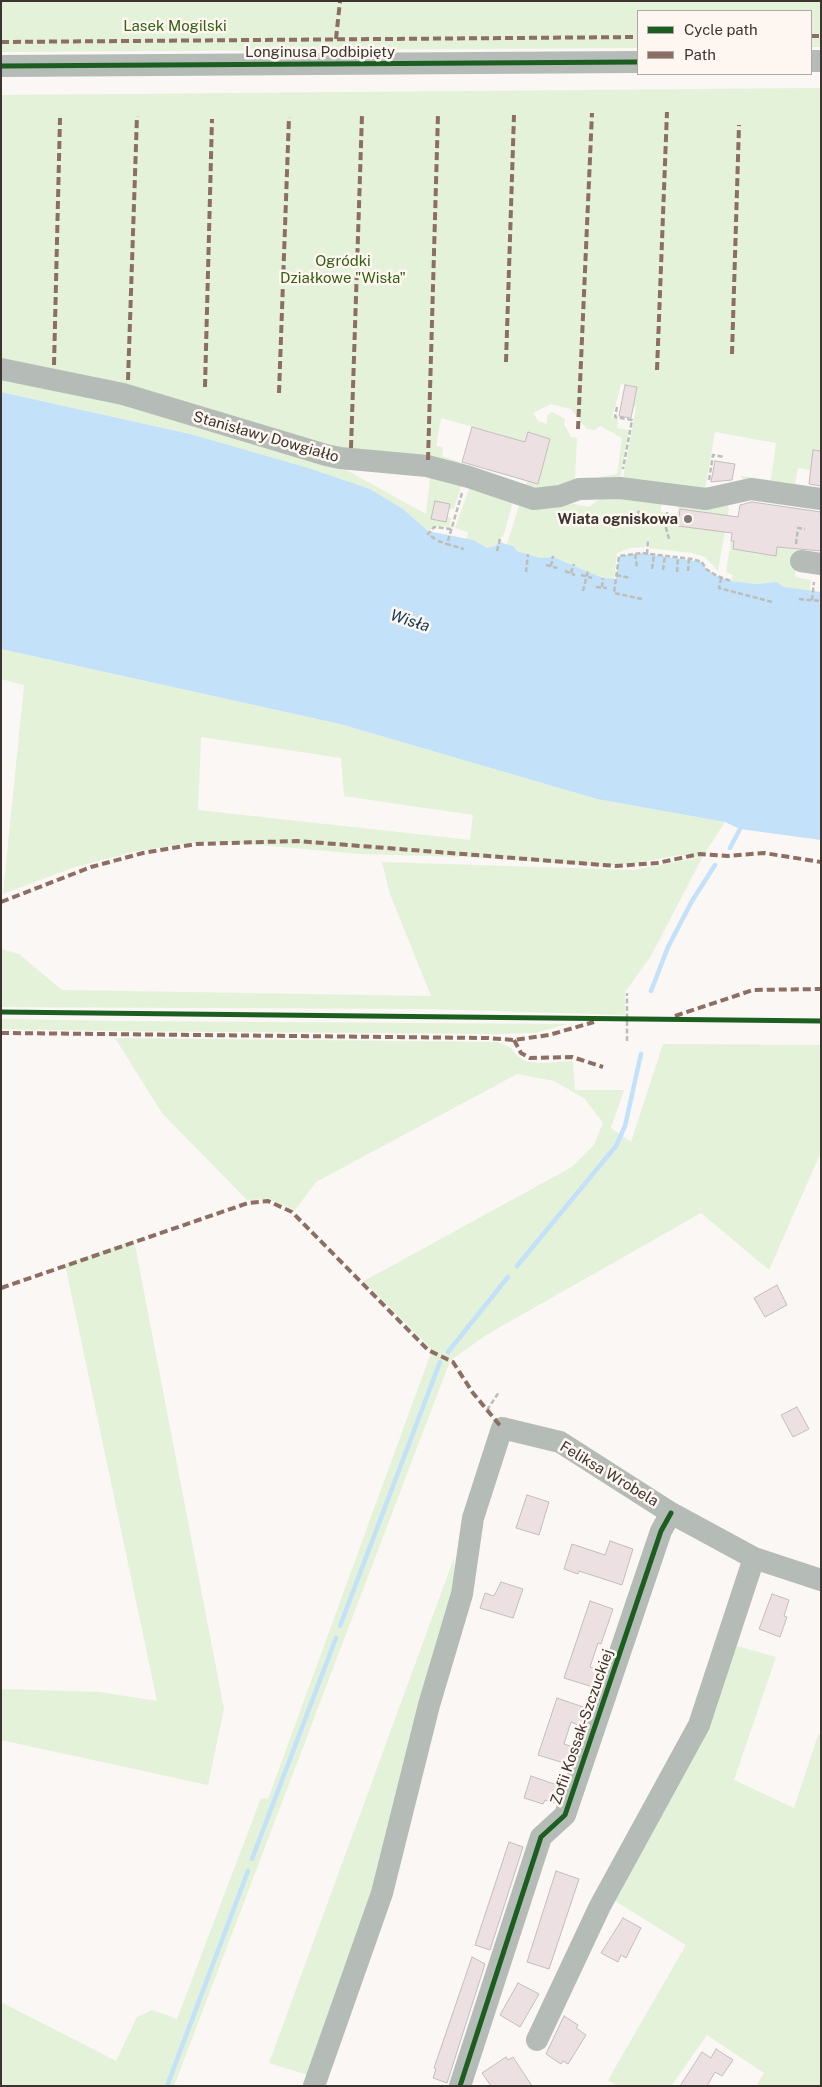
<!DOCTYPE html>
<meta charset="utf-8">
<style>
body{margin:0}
#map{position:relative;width:822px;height:2087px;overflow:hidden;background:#faf7f4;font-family:"Public Sans",sans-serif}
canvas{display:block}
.frame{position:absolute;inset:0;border:2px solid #3c352f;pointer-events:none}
.legend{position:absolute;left:637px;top:10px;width:175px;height:65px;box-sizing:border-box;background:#fef6f0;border:1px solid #b0a9a3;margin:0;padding:6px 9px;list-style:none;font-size:15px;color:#3c352f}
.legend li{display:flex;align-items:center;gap:10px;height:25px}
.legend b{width:25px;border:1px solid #b0a9a3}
</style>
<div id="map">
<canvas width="822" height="2087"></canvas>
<div class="frame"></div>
<ul class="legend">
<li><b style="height:6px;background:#1b5e20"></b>Cycle path</li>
<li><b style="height:6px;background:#8d6e63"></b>Path</li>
</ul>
</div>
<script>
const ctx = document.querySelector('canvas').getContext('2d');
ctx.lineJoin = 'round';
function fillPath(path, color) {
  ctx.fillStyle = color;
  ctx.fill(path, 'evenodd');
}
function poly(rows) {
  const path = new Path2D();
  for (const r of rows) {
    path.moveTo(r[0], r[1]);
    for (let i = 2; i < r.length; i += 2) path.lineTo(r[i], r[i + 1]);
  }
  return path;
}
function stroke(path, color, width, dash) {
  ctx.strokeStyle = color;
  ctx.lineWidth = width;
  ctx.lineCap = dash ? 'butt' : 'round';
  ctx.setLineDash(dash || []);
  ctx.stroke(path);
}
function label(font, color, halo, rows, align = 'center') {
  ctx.font = font + ' "Public Sans",sans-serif';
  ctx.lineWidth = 5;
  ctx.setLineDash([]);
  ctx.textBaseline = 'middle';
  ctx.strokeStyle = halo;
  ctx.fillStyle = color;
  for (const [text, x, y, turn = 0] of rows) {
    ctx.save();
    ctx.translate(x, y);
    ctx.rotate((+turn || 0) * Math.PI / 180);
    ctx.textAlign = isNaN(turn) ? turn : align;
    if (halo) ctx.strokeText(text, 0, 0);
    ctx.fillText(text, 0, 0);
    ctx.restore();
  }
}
fillPath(poly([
 [1,1,821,1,821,47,811,47,811,11,638,11,638,48,1,52],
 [821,88,821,472,798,468,795,484,744,480,740,476,771,480,776,443,715,432,704,495,622,484,636,407,633,406,637,387,625,385,621,384,612,418,618,419,617,428,629,430,619,484,602,482,600,477,617,474,622,438,600,426,595,430,587,429,571,409,551,404,533,413,538,421,547,424,547,416,552,412,565,419,564,424,571,437,577,438,575,477,572,485,524,492,527,481,538,484,550,439,529,432,522,450,506,436,441,418,436,446,443,447,442,456,468,465,356,455,1,365,1,95],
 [1,374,50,382,330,461,426,514,431,471,462,484,454,509,449,509,447,516,451,519,449,527,435,526,428,531,403,509,370,489,190,434,1,392],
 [471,483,514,497,504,534,495,546,487,548,467,539,468,532,455,528],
 [602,497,661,501,661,512,677,514,679,504,727,505,729,508,718,571,705,557,692,553,649,548,650,543,648,541,645,547,630,548,617,553,614,580,603,578,553,557,540,558,517,551,513,546,507,544,519,506,526,507,574,504,589,507],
 [731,541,734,541,733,549,775,556,777,547,798,550,795,577,811,580,810,591,784,587,777,582,756,584,731,581,733,575,726,572],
 [1,649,340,724,597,799,725,822,703,856,651,956,625,992,625,1015,428,1009,1,1007,1,949,19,954,62,990,431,996,390,894,382,862,634,870,701,857,679,855,638,863,601,866,467,857,360,854,226,842,195,842,133,852,72,868,3,894,24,685,1,679],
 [201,737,341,758,344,796,473,815,470,840,198,810],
 [1,1019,115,1021,567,1024,535,1033,497,1034,112,1031,1,1029],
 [115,1038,497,1042,511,1048,517,1056,527,1062,544,1063,573,1061,575,1090,624,1090,611,1128,631,1142,663,1044,821,1045,821,1152,769,1270,701,1213,486,1335,450,1361,174,2086,1,2086,1,2002,116,2061,137,2017,152,2010,177,2019,261,1798,268,1799,432,1350,364,1281,572,1167,594,1145,603,1123,585,1099,554,1081,517,1074,316,1182,295,1210,269,1199,247,1200,162,1113],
 [134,1240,224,1709,208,1785,1,1740,1,1689,100,1692,157,1701,65,1264],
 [454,1558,455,1586,375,1893,311,2076,269,2063],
 [730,1644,776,1657,734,1780,794,1808,818,1735,821,1735,821,2086,756,2086,764,2073,707,2035,671,2086,618,2086,608,2080,686,1945,615,1901]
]), '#e3f2d9');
fillPath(poly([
 [1,392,190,434,308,468,370,489,403,509,428,531,473,540,487,548,495,546,499,542,513,546,517,551,540,558,553,557,603,578,616,579,619,556,642,553,702,562,706,569,717,576,731,581,756,584,777,582,784,587,821,592,821,840,740,829,725,822,597,799,340,724,1,649]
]), '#c3e1f9');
stroke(poly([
 [730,848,742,825],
 [651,991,668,947,692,901,715,865],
 [517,1266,616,1146,625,1126,641,1054],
 [448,1352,508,1277],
 [340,1626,440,1362],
 [252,1859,336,1638],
 [167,2086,248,1871]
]), '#c3e1f9', 4.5);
const building = poly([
 [625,385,637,387,631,418,619,416,625,385],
 [472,427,525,442,528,432,550,439,538,484,462,462,472,427],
 [813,450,821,451,821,486,809,484,813,450],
 [715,461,735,464,732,480,711,482,715,461],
 [435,501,450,504,446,522,431,519,435,501],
 [752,502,821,512,821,551,777,547,776,556,733,549,734,541,731,541,732,533,678,526,680,509,738,517,740,505,752,502],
 [777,1285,787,1305,765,1317,754,1298,777,1285],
 [797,1407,809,1429,793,1437,781,1415,797,1407],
 [527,1495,549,1502,539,1535,516,1528,527,1495],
 [610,1541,633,1549,622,1585,579,1571,578,1574,564,1569,572,1544,605,1555,610,1541],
 [501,1582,523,1589,513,1618,480,1608,485,1593,494,1596,501,1582],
 [772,1594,789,1600,784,1616,787,1617,780,1637,759,1629,772,1594],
 [590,1601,613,1609,601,1644,598,1643,590,1667,599,1670,593,1687,564,1678,590,1601],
 [557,1698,586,1708,580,1726,571,1722,564,1744,573,1747,567,1764,538,1755,557,1698],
 [531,1776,560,1786,554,1803,545,1800,543,1804,524,1798,531,1776],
 [509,1842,523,1847,490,1950,475,1945,509,1842],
 [556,1871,579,1879,549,1969,527,1962,556,1871],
 [623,1918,641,1928,626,1958,621,1955,618,1962,601,1953,623,1918],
 [472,1957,485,1964,447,2083,433,2078,436,2069,434,2068,472,1957],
 [518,1983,539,1994,520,2027,500,2015,518,1983],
 [564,2016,578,2025,576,2028,586,2035,568,2064,563,2061,561,2064,546,2054,564,2016],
 [716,2049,733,2060,722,2076,715,2072,707,2086,680,2086,702,2052,711,2058,716,2049],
 [506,2057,508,2060,513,2057,532,2086,491,2086,482,2073,506,2057]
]);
fillPath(building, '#ece0e2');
stroke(building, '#c3bdbd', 1);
stroke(poly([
 [617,407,615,417,632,420,623,469],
 [709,480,713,455,724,457],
 [462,493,447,544,464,549],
 [667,512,666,528,669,539],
 [637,523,639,508],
 [435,539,428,534,434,527,451,529],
 [438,541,447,544],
 [796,544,798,528,805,529],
 [497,551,500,539],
 [635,554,637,567],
 [647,554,648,541],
 [546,565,557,568],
 [551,566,553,556],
 [652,569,654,555],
 [663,570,665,556],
 [565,571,575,575],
 [688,571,689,559],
 [526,572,528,554],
 [677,572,678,558],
 [571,573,574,564],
 [581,575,592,578],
 [616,575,631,578],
 [721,578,719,588,772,602],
 [596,587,607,588],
 [602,587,603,578],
 [583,591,588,571],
 [642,599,614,593,619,556,642,553,692,559,702,562,706,569,717,576,731,581],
 [799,599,821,601],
 [812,600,814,582],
 [627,1041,627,993],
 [487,1410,499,1392]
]), '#bbbeba', 2.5, [5, 2.5]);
stroke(poly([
 [811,61,821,61],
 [1,66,638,62],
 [1,369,123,394,326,455,340,458,427,466,469,477,534,499,560,496,579,489,620,488,706,499,751,489,821,499],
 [801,561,821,564],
 [537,2040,600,1906,699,1725,754,1558],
 [314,2086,382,1893,429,1705,462,1594,473,1518,502,1428,560,1442,671,1513,754,1558,821,1580],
 [460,2086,541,1837,565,1815,661,1531,671,1513]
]), '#b5bcb7', 22);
stroke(poly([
 [811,36,821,36],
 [336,39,340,1],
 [1,42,638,37],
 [732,354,739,125],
 [506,362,514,115],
 [54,365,60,118],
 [657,370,667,112],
 [128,380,137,116],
 [205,387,212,119],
 [279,393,289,117],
 [578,429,592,113],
 [351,448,362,115],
 [428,460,438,114],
 [1,902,91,867,143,853,196,844,297,841,616,866,657,863,700,854,728,856,764,853,821,862],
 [675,1016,753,990,821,989],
 [1,1033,488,1038,514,1040,549,1035,594,1022],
 [514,1040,521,1053,530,1058,572,1057,603,1067],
 [1,1288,248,1203,268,1201,292,1212,428,1350,453,1362,473,1393,502,1428]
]), '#8d6e63', 4, [8, 4]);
stroke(poly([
 [1,66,638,62],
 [1,1012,821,1021],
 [460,2086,541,1837,565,1815,661,1531,671,1513]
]), '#1b5e20', 5);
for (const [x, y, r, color] of [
 [688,519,5,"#7e7974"]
]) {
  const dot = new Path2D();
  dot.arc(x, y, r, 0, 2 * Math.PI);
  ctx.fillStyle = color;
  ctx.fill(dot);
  stroke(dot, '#fef6f0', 2);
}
label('15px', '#356013', '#fef6f0', [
 ["Lasek Mogilski",175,26],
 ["Ogródki",343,261],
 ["Działkowe \"Wisła\"",343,278]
]);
label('15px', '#3c352f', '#fef6f0', [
 ["Longinusa Podbipięty",320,52],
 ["Stanisławy Dowgiałło",266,437,16],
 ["Feliksa Wrobela",609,1474,31],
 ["Zofii Kossak-Szczuckiej",582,1727,-71]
]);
label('bold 15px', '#3c352f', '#fef6f0', [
 ["Wiata ogniskowa",678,519]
], 'right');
label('italic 16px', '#0c3855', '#fef6f0', [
 ["Wisła",410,621,18]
]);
</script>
